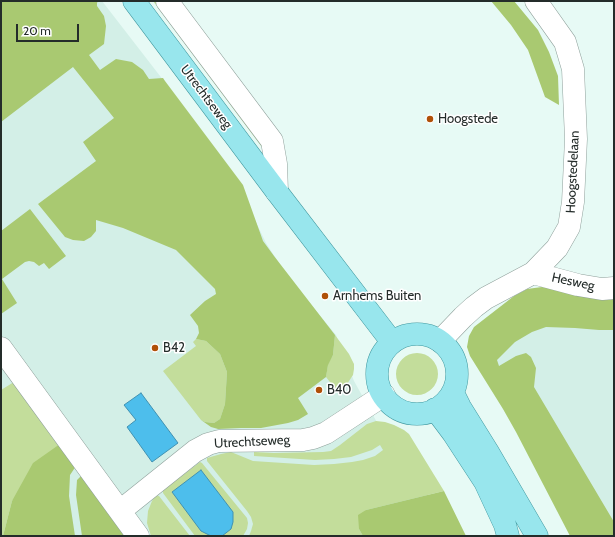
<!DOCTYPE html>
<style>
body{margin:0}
#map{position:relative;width:615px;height:537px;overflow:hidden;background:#e7faf5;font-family:Cabin,sans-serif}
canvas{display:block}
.frame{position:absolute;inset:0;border:2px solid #242c2a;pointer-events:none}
.scale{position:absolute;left:16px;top:24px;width:63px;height:18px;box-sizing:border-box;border:2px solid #242c2a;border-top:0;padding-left:5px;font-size:12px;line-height:14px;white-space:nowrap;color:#242c2a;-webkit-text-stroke:3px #fff;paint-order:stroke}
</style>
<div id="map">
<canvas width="615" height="537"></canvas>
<div class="frame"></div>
<div class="scale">20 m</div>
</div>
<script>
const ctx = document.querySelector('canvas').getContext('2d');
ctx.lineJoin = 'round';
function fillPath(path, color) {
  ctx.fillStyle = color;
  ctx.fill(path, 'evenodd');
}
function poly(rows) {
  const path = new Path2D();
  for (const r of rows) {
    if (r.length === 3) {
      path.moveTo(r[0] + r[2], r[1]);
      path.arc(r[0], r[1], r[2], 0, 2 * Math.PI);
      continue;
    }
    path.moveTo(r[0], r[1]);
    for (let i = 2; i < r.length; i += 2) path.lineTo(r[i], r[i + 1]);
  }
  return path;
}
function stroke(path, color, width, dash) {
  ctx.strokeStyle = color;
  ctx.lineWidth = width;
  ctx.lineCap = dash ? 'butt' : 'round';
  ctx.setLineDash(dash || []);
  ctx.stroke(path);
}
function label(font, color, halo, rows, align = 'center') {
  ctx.font = font + ' Cabin,sans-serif';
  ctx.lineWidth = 3;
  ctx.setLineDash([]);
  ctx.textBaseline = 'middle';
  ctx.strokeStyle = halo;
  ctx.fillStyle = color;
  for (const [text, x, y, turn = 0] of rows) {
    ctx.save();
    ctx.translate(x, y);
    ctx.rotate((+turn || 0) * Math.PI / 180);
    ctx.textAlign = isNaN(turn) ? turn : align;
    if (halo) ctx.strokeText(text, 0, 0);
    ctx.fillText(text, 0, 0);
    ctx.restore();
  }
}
fillPath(poly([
 [1,1,102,1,167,85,238,185,266,243,288,277,336,335,354,381,379,426,456,536,1,536],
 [614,297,614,536,517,431,469,353,468,343,469,336]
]), '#d3efe7');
fillPath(poly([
 [153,1,157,1,267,147,264,150],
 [335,335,349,354,354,364,354,369,353,375,347,384,337,391,326,377,328,364,333,355],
 [196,339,206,341,220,354,227,372,225,404,220,419,214,423,205,422,201,420,163,371,196,346,193,342],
 [417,374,21],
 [14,382,60,444,12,501,3,536,1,536,1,390],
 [376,421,385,422,394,425,404,430,409,434,444,491,366,510,359,529,363,536,249,536,251,531,253,524,251,517,247,511,207,461,207,458,221,454,231,452,253,461,314,465,334,464,352,462,363,460,375,456,383,450,380,445,372,450,351,457,334,459,315,460,254,456,254,452,274,453,323,452,331,451,340,445,367,424],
 [200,462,202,463,247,518,248,523,247,529,243,536,195,536,163,493,163,490],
 [156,495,159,496,190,536,151,536,147,523,148,511,152,501]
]), '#c3dd9b');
fillPath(poly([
 [1,1,98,1,97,3,97,6,104,16,106,26,104,44,89,55,100,70,116,59,132,62,143,70,149,79,163,78,165,81,243,185,263,241,274,256,335,335,333,355,328,365,326,377,298,398,308,414,298,420,288,423,261,428,241,428,218,429,211,427,201,420,205,422,214,423,220,419,225,404,227,372,220,354,206,341,196,339,199,333,198,326,190,315,205,301,216,294,215,289,176,250,123,228,96,220,96,231,91,237,84,241,73,240,65,237,38,204,96,161,83,142,114,118,73,67,1,122],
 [491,1,514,1,538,30,549,52,558,76,559,105,545,97,528,50,511,25],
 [30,209,66,256,49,269,44,263,39,266,34,262,29,261,25,262,2,279,17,303,1,314,1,231],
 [542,287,614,297,614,330,599,330,575,328,546,327,532,332,515,342,497,360,499,366,516,356,526,353,531,357,536,368,534,387,614,522,614,536,570,536,516,432,503,409,470,356,467,347,469,336,474,327,514,296,527,289],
 [60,444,76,466,70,475,69,496,75,536,3,536,12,501,33,463],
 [82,475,127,536,82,536,76,495,77,480],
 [444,491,466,536,363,536,359,529,358,515,366,510]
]), '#a9c971');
const water = poly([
 [141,393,178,443,152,462,127,427,136,420,124,405,141,393],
 [201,470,233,512,233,522,231,529,222,536,211,536,201,531,172,492,201,470]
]);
fillPath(water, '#4dbeec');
stroke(water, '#4192b2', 1);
const minor = poly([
 [167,1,272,141,276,164,277,192],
 [533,273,578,285,602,289,614,288],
 [440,341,463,317,474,307,486,298,533,273,557,248,569,227,573,202,576,139,573,69,565,42,536,1],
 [1,348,138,536],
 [120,511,195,451,208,444,219,441,303,440,313,438,326,433,384,395]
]);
const major = poly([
 [134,1,277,192,392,342],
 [417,374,40],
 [453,393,460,407,488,452,537,536],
 [435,409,453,433,485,482,505,525,508,536]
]);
stroke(minor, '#8fa09b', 23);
stroke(major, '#439aa1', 23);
stroke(minor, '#fff', 22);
stroke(major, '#98e6ed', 22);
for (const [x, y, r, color] of [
 [430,119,4,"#b05008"],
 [325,296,4,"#b05008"],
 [155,348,4,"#b05008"],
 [319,390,4,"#b05008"]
]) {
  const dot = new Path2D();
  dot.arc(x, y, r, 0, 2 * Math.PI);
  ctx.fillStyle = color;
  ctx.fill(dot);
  stroke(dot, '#fff', 1.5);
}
label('13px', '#242c2a', '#fff', [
 ["Utrechtseweg",206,97,53],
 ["Hoogstedelaan",573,172,-87],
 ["Hesweg",573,282,12],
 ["Utrechtseweg",252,442,-3]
]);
label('13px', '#242c2a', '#fff', [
 ["Hoogstede",438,119],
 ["Arnhems Buiten",333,296],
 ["B42",163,348],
 ["B40",327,390]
], 'left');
</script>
